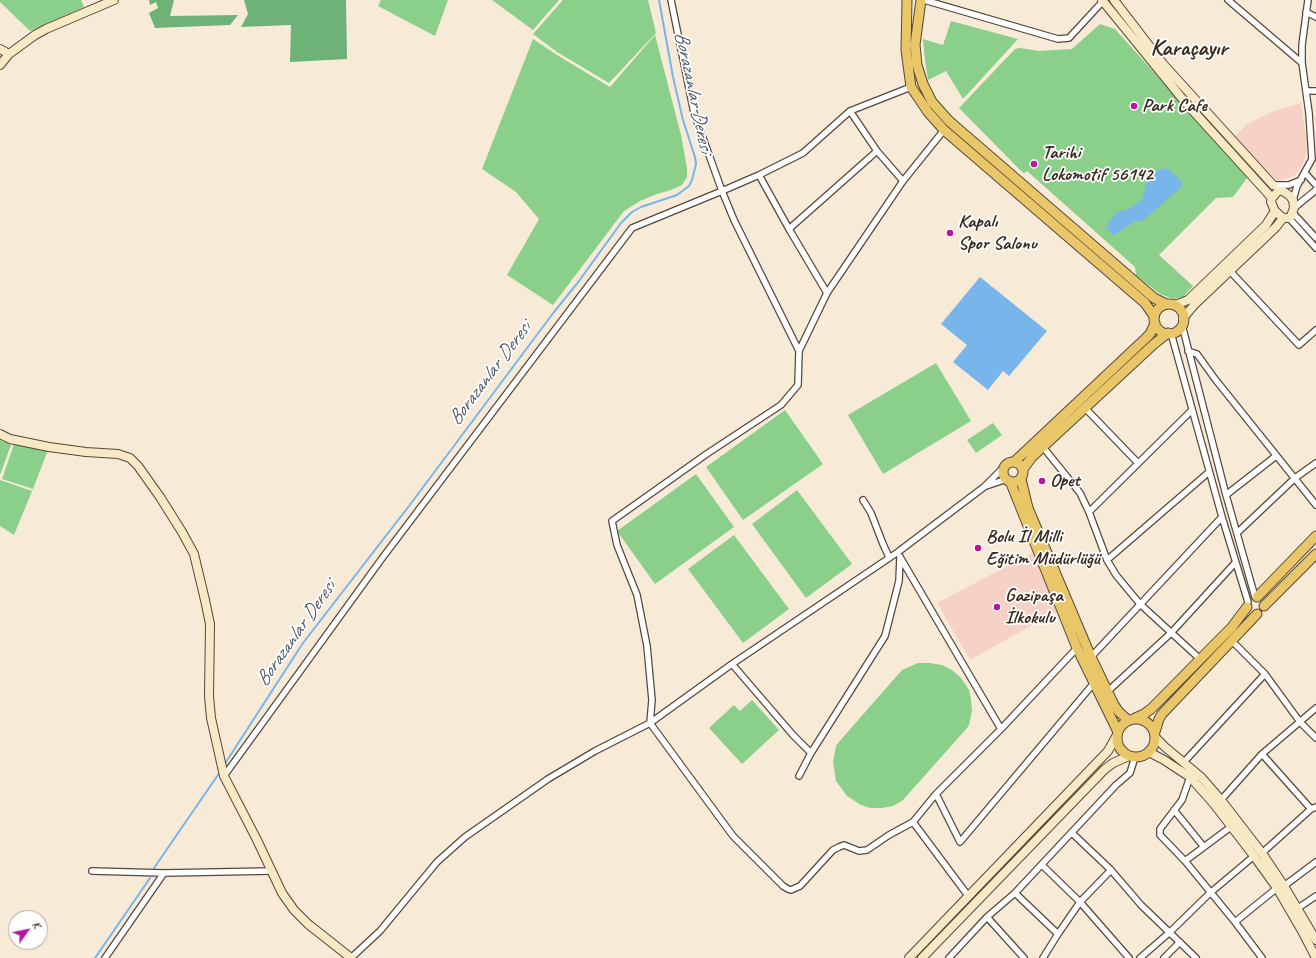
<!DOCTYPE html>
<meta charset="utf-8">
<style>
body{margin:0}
#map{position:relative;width:1316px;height:958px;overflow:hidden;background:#f7ead6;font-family:Caveat,sans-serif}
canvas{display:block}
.north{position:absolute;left:8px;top:910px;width:40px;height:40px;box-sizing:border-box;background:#fff;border:1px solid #b1aaa5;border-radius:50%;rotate:57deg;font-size:11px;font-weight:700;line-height:16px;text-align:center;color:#3b2a1e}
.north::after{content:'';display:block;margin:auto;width:14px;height:18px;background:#b5179e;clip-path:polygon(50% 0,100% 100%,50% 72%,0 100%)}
</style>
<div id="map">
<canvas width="1316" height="958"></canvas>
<div class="north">K</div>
</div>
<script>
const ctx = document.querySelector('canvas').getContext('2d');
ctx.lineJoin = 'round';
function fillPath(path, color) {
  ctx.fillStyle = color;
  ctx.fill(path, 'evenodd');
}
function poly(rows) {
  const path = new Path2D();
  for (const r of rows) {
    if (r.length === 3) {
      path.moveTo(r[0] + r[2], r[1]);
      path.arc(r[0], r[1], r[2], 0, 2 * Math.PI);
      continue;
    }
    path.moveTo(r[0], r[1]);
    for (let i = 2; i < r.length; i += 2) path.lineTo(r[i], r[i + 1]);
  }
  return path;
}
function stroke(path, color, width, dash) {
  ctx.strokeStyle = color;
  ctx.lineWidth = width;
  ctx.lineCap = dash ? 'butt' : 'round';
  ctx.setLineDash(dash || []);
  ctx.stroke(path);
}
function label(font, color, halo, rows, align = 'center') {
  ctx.font = font + ' Caveat,sans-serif';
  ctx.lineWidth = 3.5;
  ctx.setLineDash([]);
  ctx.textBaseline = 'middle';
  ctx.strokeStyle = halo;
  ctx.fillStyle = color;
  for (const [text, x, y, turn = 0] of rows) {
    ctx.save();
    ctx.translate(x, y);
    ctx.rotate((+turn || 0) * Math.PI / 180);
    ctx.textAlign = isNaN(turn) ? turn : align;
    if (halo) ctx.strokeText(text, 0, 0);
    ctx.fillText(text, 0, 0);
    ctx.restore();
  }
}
fillPath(poly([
 [1301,103,1305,129,1307,150,1303,165,1294,176,1278,181,1234,137,1247,124,1271,112],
 [1034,552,1057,611,970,660,937,603]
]), '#f6d1c5');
fillPath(poly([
 [0,0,81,0,84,7,30,31,0,2],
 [381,0,448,0,435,36,378,6],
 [492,0,559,0,533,30],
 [563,0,648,0,656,33,609,83,557,52,533,34],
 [951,21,1018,39,963,99,946,71,928,80,925,60,923,39,943,45],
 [1100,24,1115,29,1248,177,1233,197,1216,198,1159,255,1193,286,1183,297,1173,299,1160,294,1136,275,1135,267,1027,171,1024,173,1021,171,959,108,1015,49,1020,48,1039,51,1072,49],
 [655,35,681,135,687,168,687,177,682,185,671,190,657,194,640,201,624,211,553,305,507,275,539,219,516,192,482,169,533,39,557,55,610,87],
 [936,363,971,421,883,474,848,415],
 [785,410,823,464,743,520,706,467],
 [993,423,1002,435,976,453,967,440],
 [0,440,11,445,0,475],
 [14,444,48,450,33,489,2,479],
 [696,474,734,527,655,584,617,531],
 [0,480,32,491,14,535,0,526],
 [797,490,852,564,806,598,752,524],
 [734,535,789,609,743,643,688,569],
 [918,663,930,663,942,665,952,670,961,678,969,690,971,699,972,711,969,725,967,728,903,800,893,806,882,808,870,808,861,805,847,796,836,781,833,762,836,746,838,743,902,670],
 [752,700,779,730,742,764,709,728,734,705,740,711]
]), '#8ad08b');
fillPath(poly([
 [149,0,174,0,170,16,238,15,230,25,155,28,149,13,158,8,156,2,150,5],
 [244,0,346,0,347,59,290,62,291,25,241,27,248,14]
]), '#6fb277');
fillPath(poly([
 [1166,168,1174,174,1181,181,1182,185,1181,187,1144,220,1134,222,1116,234,1113,235,1106,228,1109,221,1118,212,1126,210,1142,200,1146,185,1151,175,1158,170],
 [980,277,1047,331,1009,376,1003,371,988,390,953,362,967,345,941,324]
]), '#78b5eb');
stroke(poly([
 [226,762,303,643,409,506,554,312,579,281,621,223,632,212,641,207,677,195,689,186,692,180,696,164,695,157,683,120,673,77,659,0],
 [154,868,220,772],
 [95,958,150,878]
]), '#78b5eb', 2);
const street = poly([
 [671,0,694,113,722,191,759,175,803,153,850,111,911,87],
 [924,0,1058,39,1069,38,1104,0],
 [1228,0,1302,63],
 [1306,12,1316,17],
 [1307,91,1316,91],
 [850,111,877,151,903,181],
 [944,130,903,181,827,293,799,351,798,385,781,405,708,453,612,521,617,545,637,595,647,646,652,700,650,723,733,836,783,886,788,889,791,890,800,886,833,850,839,847,844,845,859,851,867,850,889,835,913,822,936,794,1001,729,1077,648],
 [1305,173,1316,185],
 [759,175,789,229,827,293],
 [1273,185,1289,185,1301,180],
 [1293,200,1297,186,1312,159,1309,113,1302,63,1302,45,1308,0],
 [1294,208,1316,190],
 [1293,213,1316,238],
 [1289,218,1316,248],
 [789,229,877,151],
 [1230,271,1299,345,1316,330],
 [1182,325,1226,495,1255,597],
 [1171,333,1222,517,1248,602],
 [1188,351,1197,354,1215,379,1316,505],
 [1086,409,1138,463],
 [1043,447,1080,493,1089,512,1107,560,1116,575,1140,604,1200,659],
 [986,486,1007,479],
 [1226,495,1276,456],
 [863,500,871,513,883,544,889,557],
 [1089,512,1192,410],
 [1237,533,1295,478,1316,463],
 [900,557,1001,729],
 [1107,560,1209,472],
 [1232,641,1265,674,1300,722,1316,738],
 [1091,657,1222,517],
 [732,664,793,735,811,753,799,776],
 [1107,692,1171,633,1235,563],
 [811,753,885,636,899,581,900,557],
 [1262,754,1311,809],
 [1184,762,1265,674],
 [224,776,383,557,632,228,722,191,734,220,799,351],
 [1190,777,1182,800,1160,829,1160,835,1185,861,1235,922,1262,958],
 [936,794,960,842,1094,683],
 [1221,800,1262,754,1316,708],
 [1174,810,1204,847],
 [913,822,969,897],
 [1262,853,1311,809,1316,807],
 [1185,861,1232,826],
 [1042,865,1080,902,1111,870,1072,833],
 [1111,870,1141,905,1196,958],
 [92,871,164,873,271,871],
 [1284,886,1316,862],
 [1015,893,1058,934,1080,902,1129,958],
 [1298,908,1316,896],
 [987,917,1024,958],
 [1235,922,1277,888],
 [105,958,164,873],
 [351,958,380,931,437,862,465,837,548,779,595,751,650,723,732,664,898,552,984,487,1005,466],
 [949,958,987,917,1015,893,1116,785,1130,773,1135,757],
 [1043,958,1058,934],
 [1140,958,1170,932,1210,893,1254,856],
 [1164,958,1180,942]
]);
const secondary = poly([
 [1102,0,1185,102,1272,198,1271,202,1275,211,1283,218,1289,218,1291,216,1294,208,1293,200,1290,196,1283,191,1278,191,1272,198],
 [1114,0,1164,65,1273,185],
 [0,49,9,54],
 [0,65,9,54,35,35,46,29,114,0],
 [1173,305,1178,304,1188,300,1266,225,1275,211],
 [1183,318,1196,303,1276,227,1283,218],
 [0,434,10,439,49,447,86,452,118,454,130,458,138,466,160,497,182,532,194,554,205,600,210,624,209,696,211,718,224,776,257,840,282,893,294,910,308,924,351,958],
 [1156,738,1165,747,1201,777,1221,800,1262,853,1284,886,1316,940],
 [1149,752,1164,760,1190,777,1214,804,1254,856,1277,888,1302,931,1316,958],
 [909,958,1108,751,1117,735],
 [922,958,1105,769,1113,763,1129,756]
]);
const primary = poly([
 [907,0,906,50,911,87,928,112,944,130,1145,303,1154,316],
 [921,0,915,45,917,65,923,84,932,102,949,121,1154,298,1166,304],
 [1169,319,15],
 [1013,472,10],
 [1014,462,1146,338,1150,334,1155,323],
 [1023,469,1032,457,1154,344,1168,333],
 [1021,479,1028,508,1091,657,1114,705,1119,712,1128,720],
 [1010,481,1077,648,1118,732],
 [1257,597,1316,536],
 [1264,606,1316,554],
 [1135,718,1144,714,1151,709,1232,627,1247,607],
 [1136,738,19],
 [1155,732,1159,719,1162,714,1257,614]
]);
stroke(street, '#57473a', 8);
stroke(secondary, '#57473a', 10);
stroke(primary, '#57473a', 11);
stroke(street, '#fff', 5.5);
stroke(secondary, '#f6e9c3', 8);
stroke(primary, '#e9c769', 9);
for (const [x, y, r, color] of [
 [1134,106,4,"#b5179e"],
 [1034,164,4,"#b5179e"],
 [950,233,4,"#b5179e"],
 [1042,481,4,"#b5179e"],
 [978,548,4,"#b5179e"],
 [997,607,4,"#b5179e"]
]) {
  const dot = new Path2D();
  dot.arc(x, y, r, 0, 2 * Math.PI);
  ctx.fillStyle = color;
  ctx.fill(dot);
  stroke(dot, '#fff', 1.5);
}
label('bold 19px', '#3b2a1e', '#fff', [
 ["Park Cafe",1142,106],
 ["Tarihi",1042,153],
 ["Lokomotif 56142",1042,175],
 ["Kapalı",958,222],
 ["Spor Salonu",958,244],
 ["Opet",1050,481],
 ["Bolu İl Milli",986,537],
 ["Eğitim Müdürlüğü",986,559],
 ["Gazipaşa",1005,596],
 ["İlkokulu",1005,618]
], 'left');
label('italic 20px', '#505b66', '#fff', [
 ["Borazanlar Deresi",693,92,78],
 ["Borazanlar Deresi",490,374,-53],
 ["Borazanlar Deresi",296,634,-55]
]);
label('bold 23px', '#3b2a1e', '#fff', [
 ["Karaçayır",1189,49]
]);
</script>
